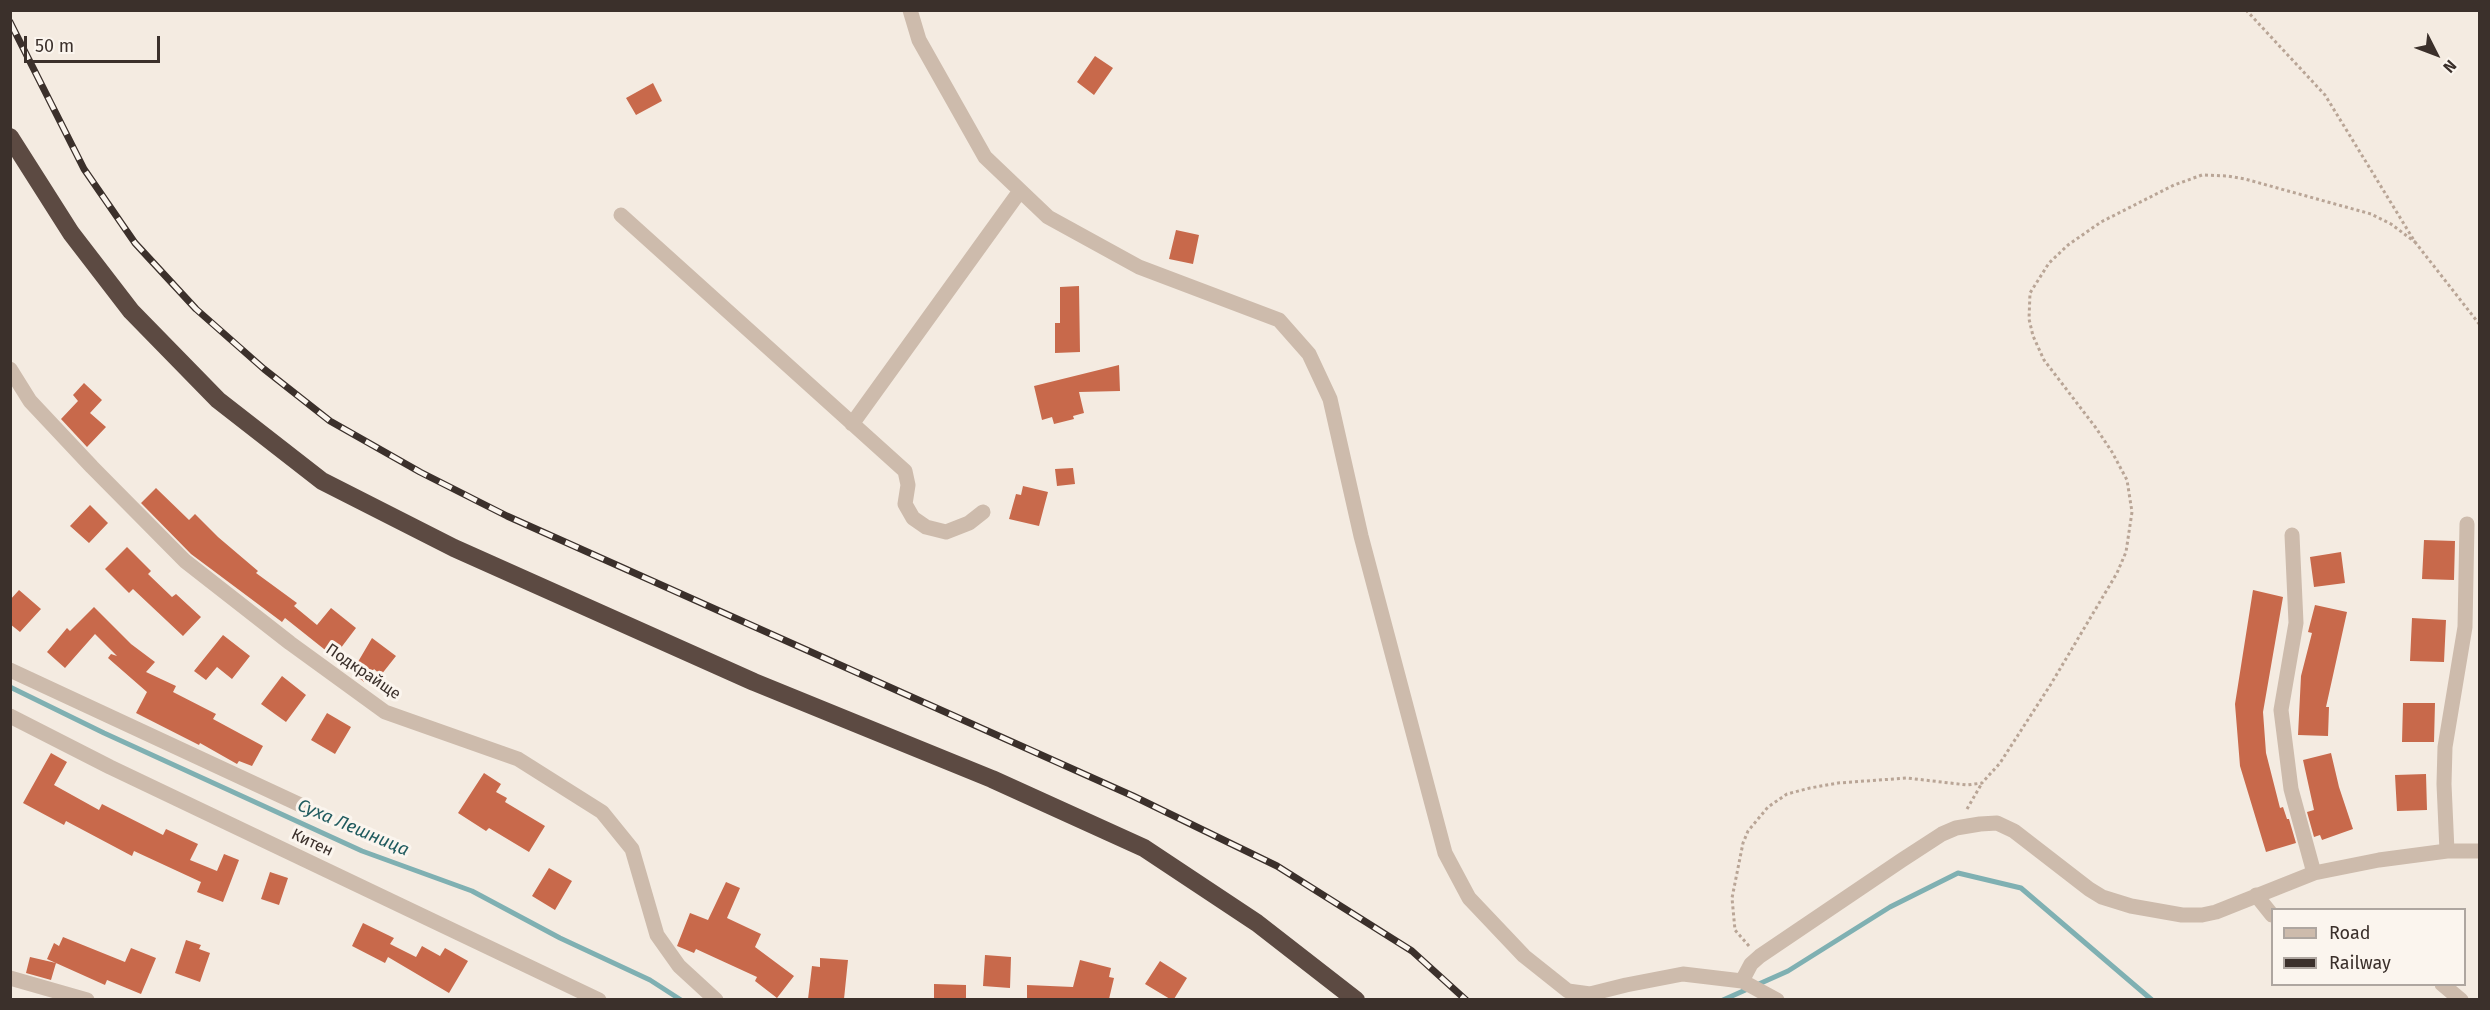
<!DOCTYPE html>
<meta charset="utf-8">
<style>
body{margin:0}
#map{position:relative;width:2490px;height:1010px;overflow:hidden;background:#f4ebe1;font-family:"Fira Sans",sans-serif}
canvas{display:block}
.frame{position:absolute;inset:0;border:12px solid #3b302b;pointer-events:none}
.legend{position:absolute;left:2271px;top:908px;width:195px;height:78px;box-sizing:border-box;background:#fbf5ee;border:2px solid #aea6a0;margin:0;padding:8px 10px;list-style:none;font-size:18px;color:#3b302b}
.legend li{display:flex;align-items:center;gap:12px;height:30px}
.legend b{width:30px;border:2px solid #aea6a0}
.north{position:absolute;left:2406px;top:24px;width:60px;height:60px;-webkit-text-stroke:4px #fbf5ee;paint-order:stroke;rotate:132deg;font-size:16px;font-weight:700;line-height:24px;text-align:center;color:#3b302b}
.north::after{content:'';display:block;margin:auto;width:21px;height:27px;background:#3b302b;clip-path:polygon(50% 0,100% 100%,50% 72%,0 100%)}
.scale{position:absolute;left:24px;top:36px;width:136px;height:27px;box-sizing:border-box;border:3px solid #3b302b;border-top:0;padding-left:8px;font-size:18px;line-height:21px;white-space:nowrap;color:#3b302b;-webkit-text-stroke:4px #fbf5ee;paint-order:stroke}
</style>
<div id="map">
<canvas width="2490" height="1010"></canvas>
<div class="frame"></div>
<ul class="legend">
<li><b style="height:8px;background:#cdbbac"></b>Road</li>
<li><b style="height:8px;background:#3b302b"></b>Railway</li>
</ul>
<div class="north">N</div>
<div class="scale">50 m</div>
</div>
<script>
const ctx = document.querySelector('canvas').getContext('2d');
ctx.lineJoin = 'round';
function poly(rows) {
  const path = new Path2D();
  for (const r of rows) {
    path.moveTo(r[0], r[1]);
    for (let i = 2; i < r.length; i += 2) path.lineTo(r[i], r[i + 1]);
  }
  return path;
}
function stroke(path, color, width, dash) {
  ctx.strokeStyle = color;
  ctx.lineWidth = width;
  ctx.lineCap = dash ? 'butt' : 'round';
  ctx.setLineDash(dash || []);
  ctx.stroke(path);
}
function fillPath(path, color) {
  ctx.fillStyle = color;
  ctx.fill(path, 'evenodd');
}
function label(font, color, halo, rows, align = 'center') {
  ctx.font = font + ' "Fira Sans",sans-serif';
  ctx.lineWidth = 6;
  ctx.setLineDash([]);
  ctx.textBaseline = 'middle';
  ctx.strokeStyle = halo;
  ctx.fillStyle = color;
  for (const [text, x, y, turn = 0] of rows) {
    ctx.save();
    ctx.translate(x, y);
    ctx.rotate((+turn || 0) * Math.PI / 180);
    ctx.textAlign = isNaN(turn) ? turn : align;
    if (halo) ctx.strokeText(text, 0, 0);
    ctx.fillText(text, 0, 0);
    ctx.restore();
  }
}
stroke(poly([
 [10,687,104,733,362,851,472,891,560,938,650,980,681,1000],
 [1723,1000,1788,971,1890,907,1958,873,2021,888,2152,1000]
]), '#7fb0b2', 5);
fillPath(poly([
 [1095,56,1113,68,1094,95,1077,82],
 [653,83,662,101,636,115,626,98],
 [1176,230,1199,235,1193,264,1169,259],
 [1079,286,1080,352,1055,353,1055,323,1060,323,1060,287],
 [1119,365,1120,391,1079,392,1084,413,1073,416,1074,419,1054,424,1052,417,1042,420,1034,386],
 [84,383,102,400,90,413,106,427,87,447,61,419,78,401,73,395],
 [1073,468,1075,484,1057,486,1055,469],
 [1023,486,1048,492,1039,526,1009,519,1016,494,1021,495],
 [156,488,189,520,195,514,218,537,258,571,256,573,297,603,294,606,317,625,331,608,356,628,334,657,285,618,282,622,191,554,141,503],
 [90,505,108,523,89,543,70,526],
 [2424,540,2455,541,2454,580,2422,579],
 [127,547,151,571,148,574,172,597,176,594,201,617,183,636,133,589,129,593,105,569],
 [2341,552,2345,583,2314,587,2310,557],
 [19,590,41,609,20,632,10,624,10,600],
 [2253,590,2283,597,2263,712,2266,753,2280,808,2283,807,2287,819,2289,819,2296,843,2266,852,2240,766,2235,704],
 [2315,605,2347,612,2326,707,2329,707,2328,736,2298,735,2301,676,2312,633,2308,632],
 [94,607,131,644,155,662,146,672,176,686,173,692,216,714,213,719,263,746,252,766,239,761,237,764,200,743,199,745,136,713,147,692,108,658,111,654,117,656,95,634,65,668,47,652,67,628,70,631],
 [2412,618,2446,620,2444,662,2410,661],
 [223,635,250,656,232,679,217,667,206,680,194,671],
 [372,638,396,656,381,675,374,669,364,682,352,672],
 [282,676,306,695,286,722,261,704],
 [2403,703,2435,703,2434,742,2402,742],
 [327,713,351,727,335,754,311,740],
 [51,753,67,762,54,785,99,810,102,804,163,835,166,829,198,844,190,860,217,871,224,854,239,860,223,902,197,892,201,882,134,851,132,856,66,821,64,825,23,803],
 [2331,753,2339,787,2353,829,2322,840,2320,835,2314,837,2307,812,2314,810,2303,760],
 [484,773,501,784,496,792,507,798,505,802,545,826,529,852,489,828,486,831,458,813],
 [2426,774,2427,810,2397,811,2395,775],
 [549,868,572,881,555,910,532,896],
 [270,872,288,878,279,905,261,899],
 [726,882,740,888,727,918,761,934,755,947,794,976,777,998,755,981,757,977,696,949,694,953,677,946,690,913,708,920],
 [363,923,394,938,390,944,416,957,422,946,440,956,445,948,468,961,449,993,388,957,385,963,352,946],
 [63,937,125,962,131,948,156,958,141,994,107,980,105,985,47,959,54,943,59,946],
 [186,940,201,945,199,949,210,953,200,982,175,973],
 [985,955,1011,957,1010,988,983,986],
 [30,957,56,963,51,980,26,973],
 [820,958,848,960,844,999,808,999,812,966,820,967],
 [1080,960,1111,968,1109,977,1114,978,1109,999,1027,999,1027,985,1073,987],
 [1160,961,1187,978,1174,999,1170,999,1145,984],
 [934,984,966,985,966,999,934,999]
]), '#c8694b');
stroke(poly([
 [2246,10,2325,95,2415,242,2480,325],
 [1967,809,1982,783],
 [1749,946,1735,930,1732,898,1743,843,1748,831,1768,807,1787,794,1810,788,1838,783,1907,778,1967,785,1982,783,2000,763,2051,684,2117,573,2126,552,2132,512,2127,480,2112,452,2096,428,2044,360,2033,336,2029,319,2030,293,2049,263,2068,245,2101,222,2174,185,2202,175,2228,176,2245,179,2371,214,2391,224,2415,242]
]), '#b9a596', 3, [3, 3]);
stroke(poly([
 [910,10,919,40,985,157,1048,217,1139,267,1279,320,1309,354,1330,399,1361,536,1445,853,1469,898,1524,956,1568,991,1590,994,1626,985,1683,974,1742,981,1777,1000],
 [621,215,905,471,908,485,905,504,913,518,926,527,946,532,969,523,983,512],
 [10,369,30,401,92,467,185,561,290,643,385,712,518,759,602,812,632,849,657,935,679,966,716,1000],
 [852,424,1020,191],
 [2292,535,2296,623,2281,710,2291,789,2314,873],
 [10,670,307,808],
 [10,716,110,767,599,1000],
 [2447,851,2480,851],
 [2256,895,2272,915],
 [10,978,87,1000],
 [1742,981,1751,964,1760,956,1902,860,1942,834,1956,828,1980,824,1997,823,2014,831,2089,889,2102,897,2131,906,2182,915,2202,915,2216,912,2314,873,2379,860,2447,851,2444,784,2445,747,2465,627,2467,524],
 [2442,984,2461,1000]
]), '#cdbbac', 15);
stroke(poly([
 [10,137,71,233,131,311,218,400,322,481,454,548,754,682,992,779,1144,848,1257,923,1356,1000]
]), '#5c4a42', 18);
const rail = poly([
 [10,22,84,169,135,243,196,309,264,369,330,421,420,472,507,516,1133,796,1277,866,1412,951,1466,1000]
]);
stroke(rail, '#3b302b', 7);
stroke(rail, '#fbf5ee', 4.5, [14]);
label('16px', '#3b302b', '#fbf5ee', [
 ["Подкрайще",363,672,34],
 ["Китен",312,843,25]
]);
label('italic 18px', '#1f5a5e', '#fbf5ee', [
 ["Суха Лешница",353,828,23]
]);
</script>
